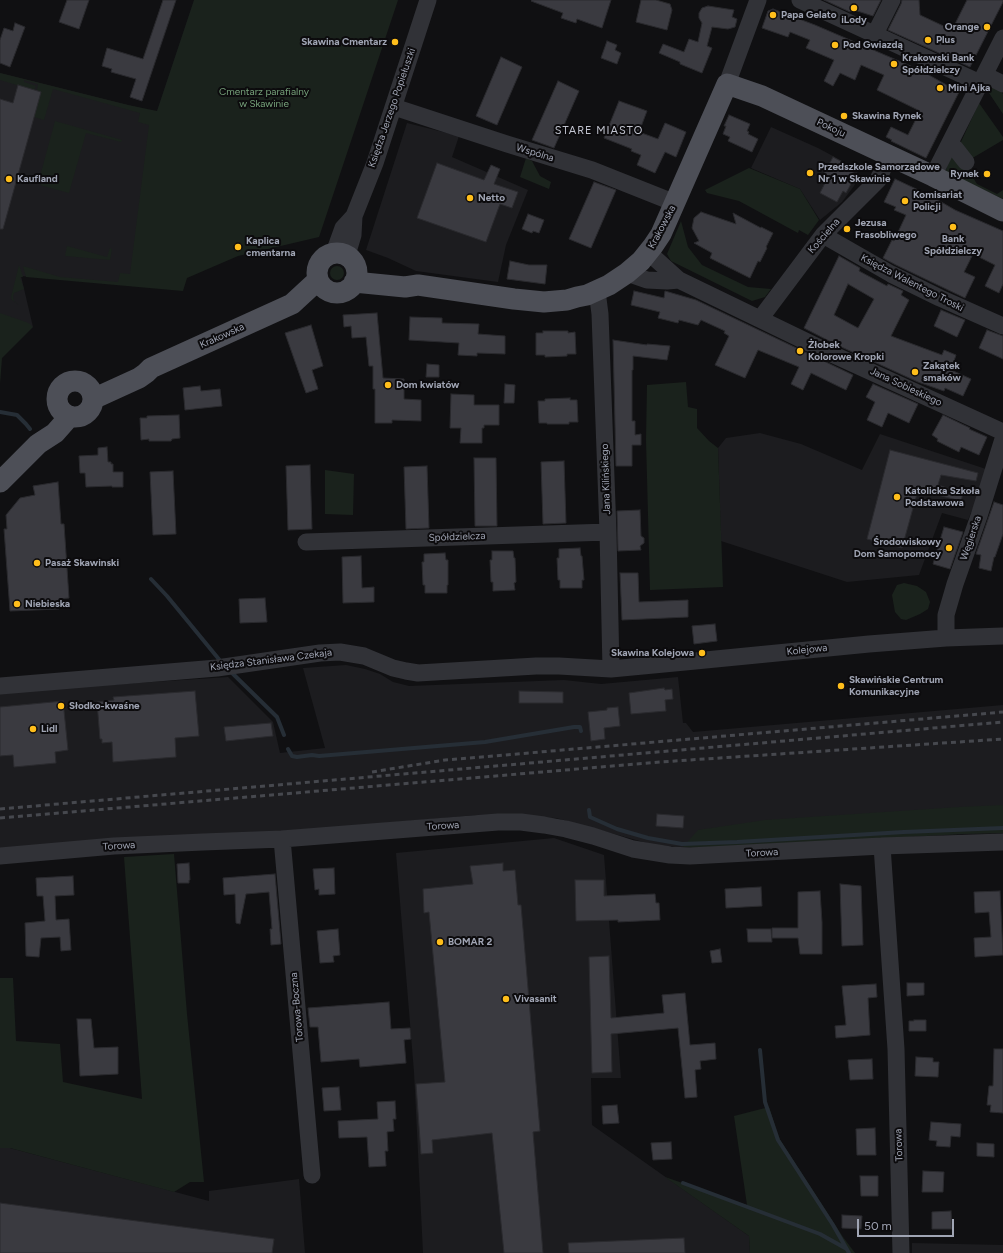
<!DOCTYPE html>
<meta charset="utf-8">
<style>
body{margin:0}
#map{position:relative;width:1003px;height:1253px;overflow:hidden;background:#101012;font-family:Figtree,sans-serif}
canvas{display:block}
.scale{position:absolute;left:857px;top:1219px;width:97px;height:18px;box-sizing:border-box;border:2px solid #a0a5b4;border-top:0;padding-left:5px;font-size:12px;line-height:14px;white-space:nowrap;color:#a0a5b4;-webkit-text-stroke:3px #0c0b0d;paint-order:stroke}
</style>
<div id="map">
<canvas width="1003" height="1253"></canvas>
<div class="scale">50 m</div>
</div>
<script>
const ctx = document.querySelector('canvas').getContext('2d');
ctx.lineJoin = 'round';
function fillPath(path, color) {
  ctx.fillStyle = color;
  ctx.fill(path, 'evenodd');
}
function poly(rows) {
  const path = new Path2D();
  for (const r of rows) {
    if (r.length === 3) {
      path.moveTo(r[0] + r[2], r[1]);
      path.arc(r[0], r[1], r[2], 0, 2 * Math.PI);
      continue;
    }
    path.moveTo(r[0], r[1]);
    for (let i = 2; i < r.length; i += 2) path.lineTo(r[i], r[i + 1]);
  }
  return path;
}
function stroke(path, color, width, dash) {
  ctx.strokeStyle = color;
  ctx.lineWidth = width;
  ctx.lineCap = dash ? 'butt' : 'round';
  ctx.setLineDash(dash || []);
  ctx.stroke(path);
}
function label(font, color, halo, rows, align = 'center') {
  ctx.font = font + ' Figtree,sans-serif';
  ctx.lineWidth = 4;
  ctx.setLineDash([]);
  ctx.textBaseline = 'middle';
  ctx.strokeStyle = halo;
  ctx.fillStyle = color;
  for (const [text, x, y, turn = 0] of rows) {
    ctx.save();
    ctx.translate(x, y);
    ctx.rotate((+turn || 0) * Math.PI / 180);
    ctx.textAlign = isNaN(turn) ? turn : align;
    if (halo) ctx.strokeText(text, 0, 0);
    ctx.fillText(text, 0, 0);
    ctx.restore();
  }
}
fillPath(poly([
 [0,73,128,105,157,112,134,286,21,276,33,327,0,317],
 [407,123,459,136,452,157,528,190,506,245,498,282,416,271,388,258,366,250],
 [771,127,818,148,857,169,858,178,854,186,842,202,820,220,800,189,751,168],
 [760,433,801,444,862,470,880,434,989,470,968,520,942,513,919,575,847,582,721,541,718,448,726,438],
 [346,665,365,669,380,674,393,682,409,686,564,680,601,684,678,677,683,723,686,723,693,732,1003,705,1003,833,963,834,695,848,654,845,556,818,477,815,283,832,0,849,0,692,228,677,273,722,280,753,325,748,303,668],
 [554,838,604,855,621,1078,591,1078,592,1125,749,1236,750,1253,423,1253,414,1072,396,853],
 [0,1148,10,1148,209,1201,209,1191,299,1179,305,1253,0,1253],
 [912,1243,1003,1245,1003,1253,912,1253]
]), '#1c1c1f');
fillPath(poly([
 [194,0,398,0,319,237,238,256,187,278,183,291,26,277,23,266,60,277,118,282,120,273,130,274,149,125,138,122,140,113,53,89,44,120,34,117,41,92,37,90,38,84,24,80,24,82,36,86,34,90,0,80,0,73,128,105,157,111],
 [995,83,1003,94,1003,114,989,93],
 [979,103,1003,137,1003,140,964,163,977,184,997,194,1003,190,1003,199,947,173,946,170,947,164,960,144],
 [55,121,122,140,121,142,86,133,69,193,43,186,40,184,39,180],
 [526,158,532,161,540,176,551,182,549,189,520,177],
 [749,168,800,189,819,220,808,235,799,230,798,233,739,201,707,193,705,190],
 [681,221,688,247,702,265,748,287,771,289,765,297,752,301,671,261,667,254],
 [67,246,107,257,110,248,112,249,110,260,65,256],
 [19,265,23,277,20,277,24,289,14,293,13,297,14,301,19,305,12,300,11,297],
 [337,273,7],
 [0,313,26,322,30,324,33,327,2,358,0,384],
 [686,382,688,407,697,409,697,428,709,441,718,448,723,587,650,590,646,440,647,385],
 [325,470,354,474,353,515,325,514],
 [904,583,917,586,926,592,930,602,928,609,920,614,906,620,901,619,895,612,892,595,897,585],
 [1003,805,1003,833,963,834,745,846,695,848,683,847,698,830,765,820,959,807],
 [174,854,187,1014,204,1182,190,1182,174,1192,10,1148,0,1148,0,978,13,978,16,1041,60,1044,63,1082,142,1099,124,857],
 [769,1107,779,1138,843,1237,855,1253,750,1253,749,1236,665,1177,747,1205,734,1116]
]), '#1a221c');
stroke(poly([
 [0,412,17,415,26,424,30,429],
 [151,579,167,596,222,663],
 [229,670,277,717,284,735],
 [288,749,292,756,297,757,312,755,319,756,485,742,574,727,580,727,581,731],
 [589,810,590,817,617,829,648,838,682,844,737,842,904,832,1003,828],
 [760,1050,765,1102,778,1140,833,1225,849,1253],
 [683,1183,820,1234,845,1248]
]), '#262e36', 4);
const building = poly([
 [67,0,89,0,79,29,59,22,67,0],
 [163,0,176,0,142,101,130,97,136,79,111,72,112,69,102,66,107,48,143,59,163,0],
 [532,0,611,0,602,28,577,19,576,23,561,18,563,13,531,1,532,0],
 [641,0,656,0,670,4,672,10,667,30,636,22,641,0],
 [824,0,881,0,873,16,851,9,850,12,824,0],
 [902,0,919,0,920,15,952,30,967,0,1003,0,1003,2,970,67,888,30,901,4,902,0],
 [708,6,734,10,732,17,737,19,735,27,728,29,712,27,707,46,712,48,702,73,680,64,680,62,659,53,663,44,684,52,689,39,698,42,702,23,699,18,699,13,702,8,708,6],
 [773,9,815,25,920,70,959,92,926,158,891,141,892,140,886,137,891,127,908,135,920,111,877,90,884,75,861,65,855,80,840,73,833,86,824,81,834,60,806,48,810,40,790,32,788,37,762,28,768,11,773,9],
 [15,23,25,27,10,67,0,63,0,40,4,28,13,31,15,23],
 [607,41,617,45,615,50,621,53,617,64,601,58,607,41],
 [501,57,522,67,497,125,476,116,501,57],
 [558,81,579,91,554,148,532,140,558,81],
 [18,85,41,92,3,229,0,229,0,99,13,103,18,85],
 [619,101,647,111,639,132,658,139,665,123,686,132,676,157,665,152,655,173,637,165,641,155,631,151,632,149,604,138,619,101],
 [729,115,750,124,747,131,749,132,748,134,758,139,752,152,728,141,730,137,723,134,726,126,724,126,729,115],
 [833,157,855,169,849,180,852,182,846,193,843,191,837,202,820,193,826,181,821,179,833,157],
 [437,163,484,180,491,165,500,169,494,184,518,192,512,208,500,204,486,242,417,218,437,163],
 [895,179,931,196,955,210,1003,231,1003,284,999,293,985,286,995,265,973,254,964,272,975,277,965,298,896,265,883,258,892,240,894,241,906,215,894,210,896,207,884,202,895,179],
 [594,182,616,190,591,248,569,239,594,182],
 [701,212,736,224,733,213,761,228,761,227,773,233,766,247,767,248,760,262,758,261,750,278,710,258,712,253,694,243,699,241,692,228,694,218,701,212],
 [528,214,544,220,539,233,533,231,532,233,522,229,528,214],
 [839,256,860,268,859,271,887,286,888,284,903,291,901,295,909,300,891,336,942,355,944,350,956,355,951,370,971,379,963,396,945,388,944,391,918,382,837,345,804,328,839,256],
 [848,284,874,299,858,328,834,315,848,284],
 [510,261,529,265,547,265,545,284,507,279,510,261],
 [634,291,664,298,665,291,696,300,853,375,846,390,811,373,803,390,791,384,799,367,758,350,745,378,715,365,729,336,724,333,725,331,701,320,698,325,679,320,678,323,658,318,660,312,631,305,634,291],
 [941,310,965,320,957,337,934,326,941,310],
 [377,313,383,378,404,379,404,399,421,400,421,421,392,420,392,423,375,423,375,389,373,389,373,366,369,366,366,337,352,338,351,326,344,327,343,315,377,313],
 [410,317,442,318,442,323,479,324,478,334,505,336,505,354,477,353,477,356,458,355,459,343,409,340,410,317],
 [311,325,323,366,312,370,318,389,306,393,285,333,311,325],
 [987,330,1003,336,1003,359,979,348,987,330],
 [543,331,568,331,568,333,575,332,576,354,567,354,567,356,545,357,545,355,536,355,536,333,543,333,543,331],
 [613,340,647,345,647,344,670,346,667,360,633,356,633,370,632,370,632,421,635,421,635,435,641,434,641,445,632,445,632,466,616,466,613,340],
 [427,364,439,365,439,377,426,377,427,364],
 [505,384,515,385,514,403,504,403,505,384],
 [873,384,918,404,909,423,888,413,882,427,867,420,875,402,866,397,873,384],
 [200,386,201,391,220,389,222,406,185,410,183,388,200,386],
 [451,394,474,395,474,405,499,405,499,425,484,425,484,428,482,428,482,443,460,443,461,428,450,428,451,394],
 [570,398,570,400,577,400,578,422,569,422,569,424,547,424,547,423,539,423,538,401,545,401,545,399,570,398],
 [179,415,180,438,172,439,171,441,149,441,149,439,141,440,140,418,147,418,147,416,179,415],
 [943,415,970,428,969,429,987,437,979,455,961,447,959,452,937,441,938,439,932,435,943,415],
 [107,447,108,462,111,462,111,464,113,464,113,472,123,472,123,487,112,487,112,486,86,487,85,473,80,473,79,456,98,455,98,448,107,447],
 [890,450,978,473,976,481,941,475,938,485,963,493,961,501,918,490,902,548,867,539,890,450],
 [474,458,496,458,497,526,475,526,474,458],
 [564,461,566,523,543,524,541,462,564,461],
 [310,465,312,529,288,530,286,466,310,465],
 [427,466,429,528,406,529,404,467,427,466],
 [173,471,176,534,153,535,150,472,173,471],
 [58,482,61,524,64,524,69,598,59,599,59,609,10,611,4,529,7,529,6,515,20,498,35,495,33,486,58,482],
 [994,502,1003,505,1003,534,995,557,994,557,991,571,979,568,981,555,976,554,994,502],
 [640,510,641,536,644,538,644,543,640,546,641,550,618,551,617,511,640,510],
 [944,527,963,532,950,569,933,564,944,527],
 [580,548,581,556,582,556,584,580,582,580,582,588,560,588,560,580,558,580,557,558,559,558,559,549,580,548],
 [492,551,513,551,514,558,515,558,516,582,514,583,515,590,493,591,493,582,491,582,490,560,492,560,492,551],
 [445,553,446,560,448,560,448,585,447,585,447,593,425,593,425,585,423,585,422,562,424,562,424,554,445,553],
 [361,556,362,588,374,587,374,602,343,603,342,557,361,556],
 [620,573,638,573,639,602,688,600,688,617,622,620,620,573],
 [265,598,267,622,240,623,239,599,265,598],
 [715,624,717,641,694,644,692,626,715,624],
 [664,688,665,690,672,689,673,699,665,700,666,711,631,714,629,693,664,688],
 [195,691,199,736,175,738,176,757,113,762,112,742,102,743,102,739,100,739,97,702,114,700,113,697,195,691],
 [519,691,563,692,563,703,519,703,519,691],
 [63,701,68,750,55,752,56,763,14,767,13,755,0,756,0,707,63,701],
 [618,707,620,726,604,728,605,739,591,741,588,712,607,710,607,708,618,707],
 [271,723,273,736,226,741,224,727,271,723],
 [657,814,684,816,683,828,656,826,657,814],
 [189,863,190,880,189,880,189,883,178,883,177,864,189,863],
 [503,863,503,871,515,870,518,905,521,905,540,1131,533,1132,543,1253,504,1253,492,1133,432,1140,433,1153,421,1154,416,1084,445,1082,429,912,424,913,423,889,473,884,470,866,503,863],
 [334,868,335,894,319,895,319,889,315,890,313,869,334,868],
 [275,874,281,944,271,945,270,929,272,929,269,892,246,894,240,924,236,923,235,894,224,895,223,878,275,874],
 [73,876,74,895,55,896,56,920,69,919,71,950,61,951,60,937,41,938,39,957,26,956,25,923,45,921,43,896,37,896,36,878,73,876],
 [575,880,604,880,604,896,655,894,656,903,659,903,660,920,618,922,618,920,576,921,575,880],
 [840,884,861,886,863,945,842,946,840,884],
 [761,887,762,906,726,908,725,889,761,887],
 [820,891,822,922,822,954,800,954,798,938,772,938,772,928,798,928,798,892,820,891],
 [1000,891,1003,955,975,957,974,938,991,937,989,912,975,913,974,892,1000,891],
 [338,929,340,955,333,956,334,962,320,963,317,931,338,929],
 [747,929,771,929,772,942,748,942,747,929],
 [720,949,722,962,712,963,710,951,720,949],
 [609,956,611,1018,664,1013,662,995,685,993,690,1045,715,1043,716,1059,700,1061,701,1069,695,1070,697,1097,685,1098,678,1028,611,1034,612,1072,592,1073,589,957,609,956],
 [907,983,924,983,924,995,907,996,907,983],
 [876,984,877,997,868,998,870,1035,836,1038,835,1026,846,1025,842,986,876,984],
 [389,1002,391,1029,410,1028,411,1039,404,1040,406,1063,360,1067,359,1059,321,1062,318,1027,310,1027,308,1008,389,1002],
 [77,1019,91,1019,94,1048,118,1047,118,1074,80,1076,77,1019],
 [914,1020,926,1020,926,1031,909,1031,909,1021,914,1021,914,1020],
 [994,1049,1003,1049,1003,1113,990,1112,991,1105,987,1105,989,1086,993,1086,994,1049],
 [916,1057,933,1058,933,1062,939,1062,938,1077,915,1076,916,1057],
 [872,1059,873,1079,850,1080,848,1060,872,1059],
 [339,1087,341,1110,324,1111,322,1088,339,1087],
 [395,1101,396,1119,393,1119,394,1131,387,1132,388,1151,385,1151,386,1166,369,1167,367,1137,339,1138,338,1121,378,1119,377,1102,395,1101],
 [617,1105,619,1123,603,1124,602,1106,617,1105],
 [931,1122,961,1124,960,1137,951,1136,950,1147,936,1146,937,1141,929,1140,931,1122],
 [875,1128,876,1155,857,1155,856,1129,875,1128],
 [671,1142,672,1159,653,1160,651,1143,671,1142],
 [977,1143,994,1144,994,1157,977,1156,977,1143],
 [923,1171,944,1172,943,1192,922,1192,923,1171],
 [860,1176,878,1176,878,1196,861,1196,860,1176],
 [0,1203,274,1239,272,1253,0,1253,0,1203],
 [951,1211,952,1229,932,1229,932,1212,951,1211],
 [842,1215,862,1216,861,1229,842,1228,842,1215],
 [684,1238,685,1253,569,1253,568,1243,684,1238]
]);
fillPath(building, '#3a3a40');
stroke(building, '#2a2a2e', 1);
stroke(poly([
 [800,0,980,83],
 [875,34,892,0],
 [991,78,1003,84],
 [727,84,758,0],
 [394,107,507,144,592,170,665,199,674,205],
 [955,148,966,162],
 [933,176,1003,38],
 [823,235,891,274,940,298,1003,326],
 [648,252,679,280,832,354,1003,432],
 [334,253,343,228,354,216],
 [347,255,353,235,354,216,375,163,428,0],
 [627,273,647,280,667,281,679,280],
 [597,291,600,314,608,532,611,669],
 [760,319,823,235,878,180,889,155],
 [306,542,608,532],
 [946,638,946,615,955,584,979,516,1003,439],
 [0,686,217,668,320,653,340,652,364,656,393,668,406,671,418,673,536,666,559,666,611,669,685,662,869,644,946,638,1003,636],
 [282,839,312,1175],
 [882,846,896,1049,901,1253],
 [0,856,114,846,203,842,282,839,498,822,521,822,544,825,566,829,593,836,633,849,670,855,690,856,882,846,1003,842]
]), '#313237', 17);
stroke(poly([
 [337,273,20],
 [354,282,405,287,418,285,514,299,544,302,567,300,577,297,587,295,609,285,627,273,641,261,653,246,661,234,727,84,762,96,933,176,1003,211],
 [75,399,18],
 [93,399,139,378,146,373,151,368,292,304,318,280],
 [0,482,38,444,55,433,70,416]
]), '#4d4f57', 21);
stroke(poly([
 [372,772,445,760,482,757,1003,712],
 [0,809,1003,722],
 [0,818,660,762,1003,739]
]), '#46484e', 3, [5, 4]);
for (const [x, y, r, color] of [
 [854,8,4,"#ffbe1b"],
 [773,15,4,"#ffbe1b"],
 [987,27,4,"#ffbe1b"],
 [928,40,4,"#ffbe1b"],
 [395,42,4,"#ffbe1b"],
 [835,45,4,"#ffbe1b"],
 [894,64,4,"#ffbe1b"],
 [940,88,4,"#ffbe1b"],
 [844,116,4,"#ffbe1b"],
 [810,173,4,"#ffbe1b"],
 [987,174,4,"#ffbe1b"],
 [9,179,4,"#ffbe1b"],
 [470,198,4,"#ffbe1b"],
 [905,201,4,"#ffbe1b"],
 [953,227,4,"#ffbe1b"],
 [847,229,4,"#ffbe1b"],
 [238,247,4,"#ffbe1b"],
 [800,351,4,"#ffbe1b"],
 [915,372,4,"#ffbe1b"],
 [388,385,4,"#ffbe1b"],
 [897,497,4,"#ffbe1b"],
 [949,548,4,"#ffbe1b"],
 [37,563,4,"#ffbe1b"],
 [17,604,4,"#ffbe1b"],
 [702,653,4,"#ffbe1b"],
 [841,686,4,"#ffbe1b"],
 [61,706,4,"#ffbe1b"],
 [33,729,4,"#ffbe1b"],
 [440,942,4,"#ffbe1b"],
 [506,999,4,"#ffbe1b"]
]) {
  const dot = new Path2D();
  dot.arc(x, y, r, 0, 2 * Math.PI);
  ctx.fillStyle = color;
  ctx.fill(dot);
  stroke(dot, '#0c0b0d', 1.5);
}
label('bold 10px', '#a0a5b4', '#0c0b0d', [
 ["Papa Gelato",781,15],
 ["iLody",854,20,"center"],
 ["Orange",979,27,"right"],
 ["Plus",936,40],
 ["Skawina Cmentarz",387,42,"right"],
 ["Pod Gwiazdą",843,45],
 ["Krakowski Bank",902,58],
 ["Spółdzielczy",902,70],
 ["Mini Ajka",948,88],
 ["Skawina Rynek",852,116],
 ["Przedszkole Samorządowe",818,167],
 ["Nr 1 w Skawinie",818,179],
 ["Rynek",979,174,"right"],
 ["Kaufland",17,179],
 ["Komisariat",913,195],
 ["Policji",913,207],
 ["Netto",478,198],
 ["Jezusa",855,223],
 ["Frasobliwego",855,235],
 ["Bank",953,239,"center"],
 ["Spółdzielczy",953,251,"center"],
 ["Kaplica",246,241],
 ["cmentarna",246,253],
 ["Żłobek",808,345],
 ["Kolorowe Kropki",808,357],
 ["Zakątek",923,366],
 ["smaków",923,378],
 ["Dom kwiatów",396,385],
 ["Katolicka Szkoła",905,491],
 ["Podstawowa",905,503],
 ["Środowiskowy",941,542,"right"],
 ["Dom Samopomocy",941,554,"right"],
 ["Pasaż Skawinski",45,563],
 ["Niebieska",25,604],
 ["Skawina Kolejowa",694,653,"right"],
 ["Skawińskie Centrum",849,680],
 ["Komunikacyjne",849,692],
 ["Słodko-kwaśne",69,706],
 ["Lidl",41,729],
 ["BOMAR 2",448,942],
 ["Vivasanit",514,999]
], 'left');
label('10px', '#76a17a', '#0c0b0d', [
 ["Cmentarz parafialny",264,92],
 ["w Skawinie",264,104]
]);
label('10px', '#a0a5b4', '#0c0b0d', [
 ["Księdza Jerzego Popiełuszki",392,108,-71],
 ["Pokoju",831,128,25],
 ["Wspólna",535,153,17],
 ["Krakowska",662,227,-62],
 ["Kościelna",824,236,-49],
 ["Księdza Walentego Troski",912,283,27],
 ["Krakowska",222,336,-24],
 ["Jana Sobieskiego",906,387,25],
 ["Jana Kilińskiego",606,479,-92],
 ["Spółdzielcza",457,537,-2],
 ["Węgierska",971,538,-71],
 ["Kolejowa",807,650,-6],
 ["Księdza Stanisława Czekaja",271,660,-7],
 ["Torowa",443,826,-4],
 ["Torowa",119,846,-4],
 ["Torowa",762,853,-3],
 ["Torowa-Boczna",297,1007,-95],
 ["Torowa",899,1145,-92]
]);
ctx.letterSpacing = '1px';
label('11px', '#c2c5d0', '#0c0b0d', [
 ["STARE MIASTO",599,131]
]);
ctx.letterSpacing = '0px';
</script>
